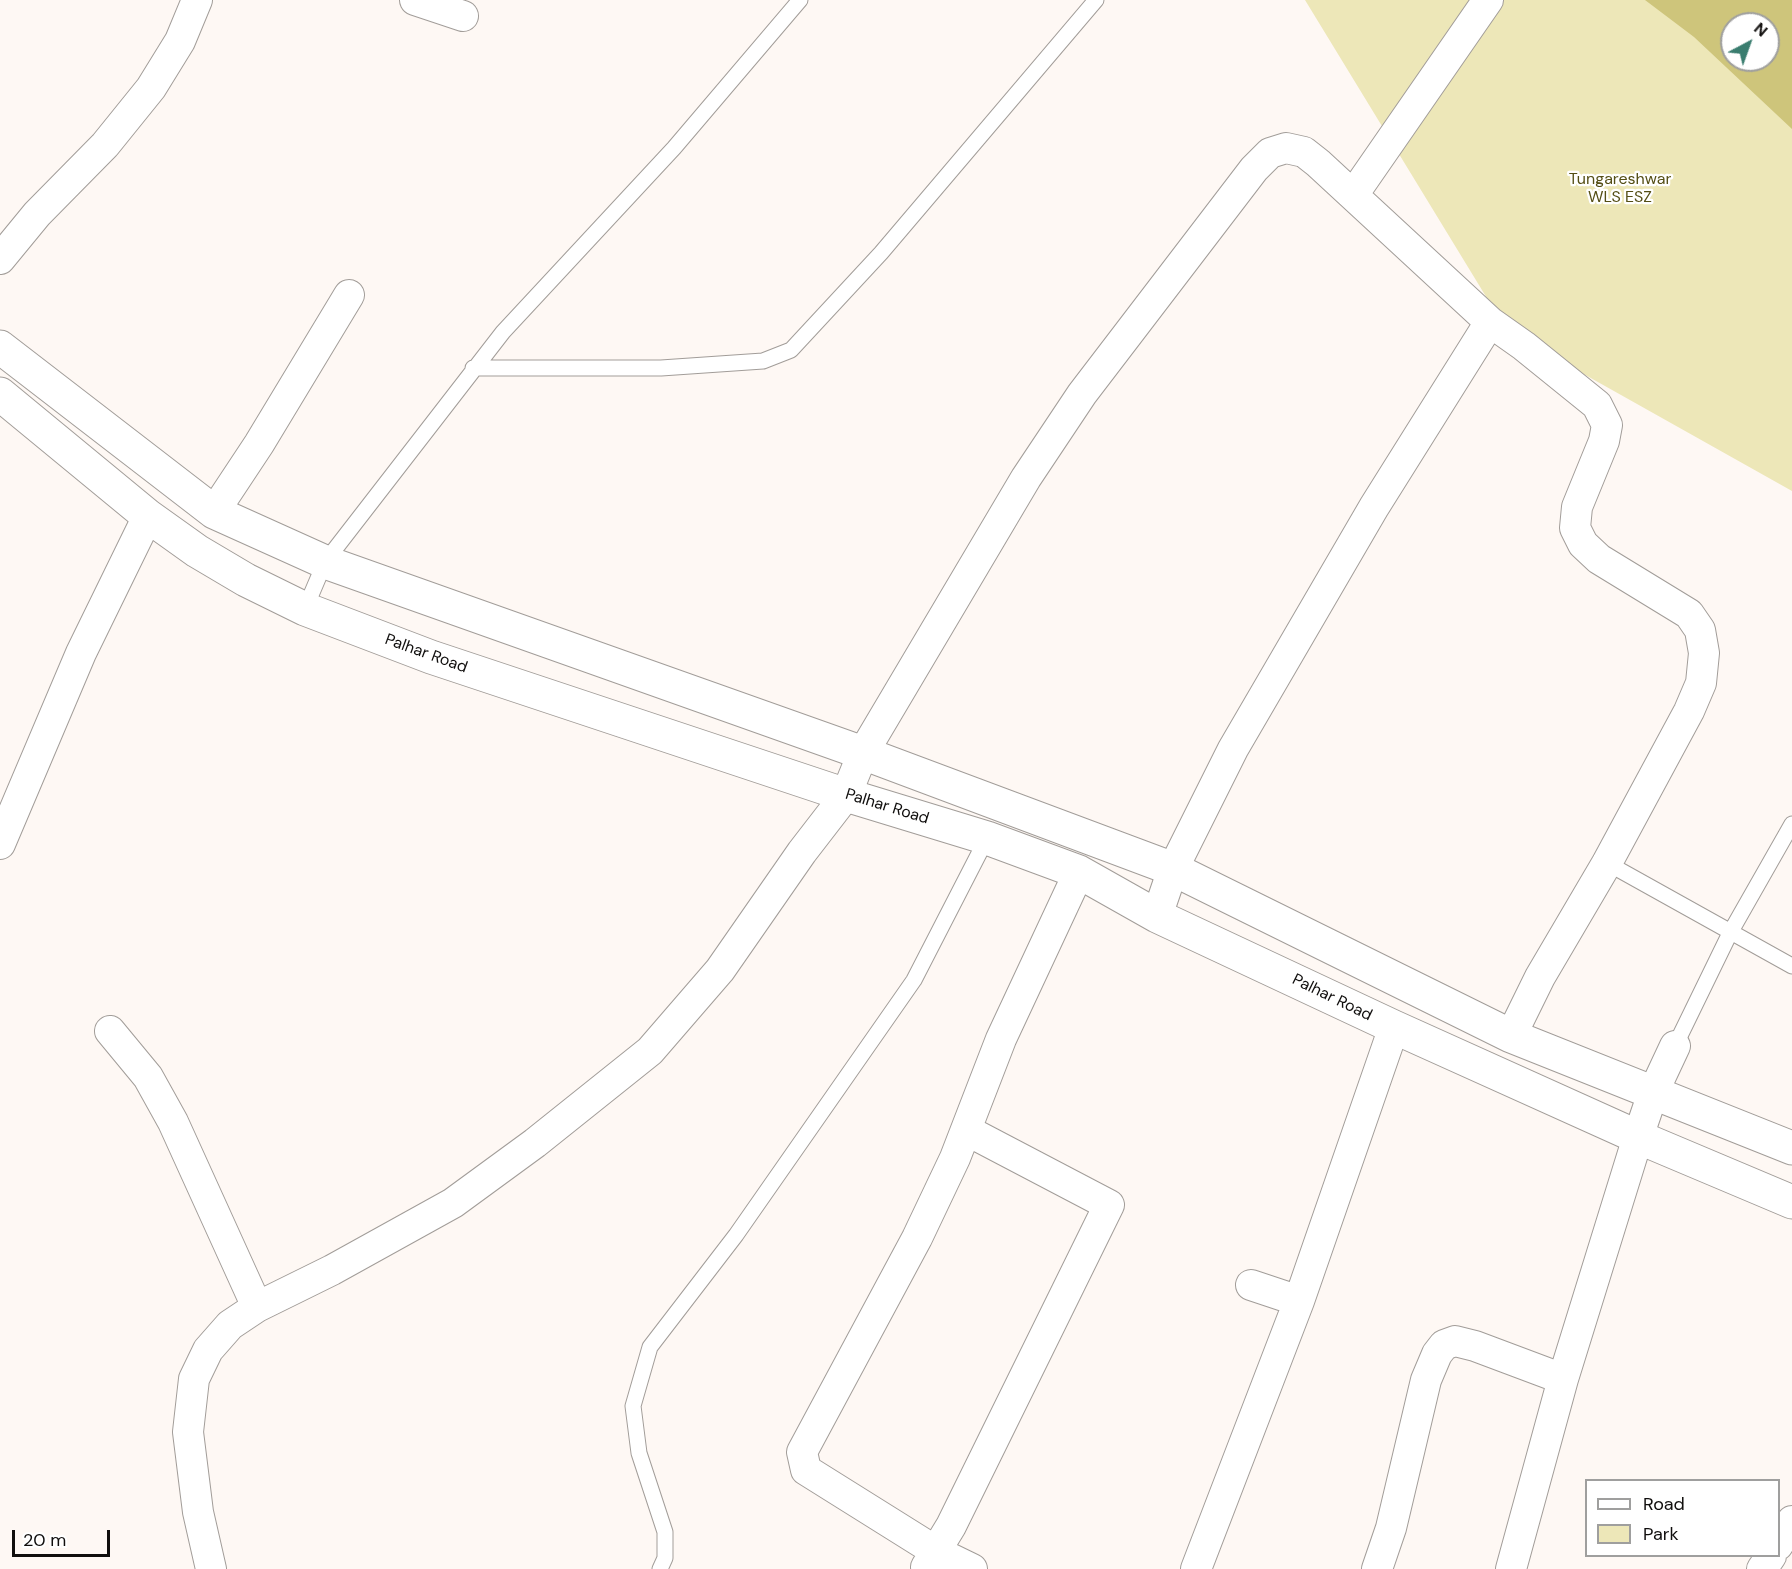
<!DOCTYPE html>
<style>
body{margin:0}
#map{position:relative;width:1792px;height:1569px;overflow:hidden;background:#fef8f4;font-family:"DM Sans",sans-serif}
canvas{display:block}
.legend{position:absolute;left:1585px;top:1479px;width:195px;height:78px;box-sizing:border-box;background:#fff;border:2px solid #9f9f9e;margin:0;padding:8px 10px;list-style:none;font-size:18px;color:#100e0d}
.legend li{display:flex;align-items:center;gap:12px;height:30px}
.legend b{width:30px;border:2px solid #9f9f9e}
.north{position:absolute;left:1720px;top:12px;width:60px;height:60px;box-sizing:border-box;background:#fff;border:2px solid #9f9f9e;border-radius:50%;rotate:41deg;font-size:16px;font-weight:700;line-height:24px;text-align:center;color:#100e0d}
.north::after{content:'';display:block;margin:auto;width:21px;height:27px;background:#3a7d6f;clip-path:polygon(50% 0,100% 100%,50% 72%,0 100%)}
.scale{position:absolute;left:12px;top:1530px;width:98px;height:27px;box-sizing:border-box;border:3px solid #100e0d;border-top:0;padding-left:8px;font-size:18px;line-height:21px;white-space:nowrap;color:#100e0d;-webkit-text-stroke:4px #fff;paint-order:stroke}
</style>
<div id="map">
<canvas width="1792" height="1569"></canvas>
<ul class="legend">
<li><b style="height:8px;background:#fff"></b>Road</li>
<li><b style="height:16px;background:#ede7b8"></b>Park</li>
</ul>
<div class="north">N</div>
<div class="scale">20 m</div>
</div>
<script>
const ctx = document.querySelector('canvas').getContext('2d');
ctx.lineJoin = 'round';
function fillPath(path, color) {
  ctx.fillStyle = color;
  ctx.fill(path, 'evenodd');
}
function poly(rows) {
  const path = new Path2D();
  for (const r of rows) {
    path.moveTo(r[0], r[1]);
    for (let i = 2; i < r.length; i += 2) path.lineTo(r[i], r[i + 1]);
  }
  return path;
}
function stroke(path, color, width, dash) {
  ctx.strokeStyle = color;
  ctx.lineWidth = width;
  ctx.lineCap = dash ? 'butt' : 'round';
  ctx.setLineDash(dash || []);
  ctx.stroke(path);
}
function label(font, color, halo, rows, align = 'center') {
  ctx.font = font + ' "DM Sans",sans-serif';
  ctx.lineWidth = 4.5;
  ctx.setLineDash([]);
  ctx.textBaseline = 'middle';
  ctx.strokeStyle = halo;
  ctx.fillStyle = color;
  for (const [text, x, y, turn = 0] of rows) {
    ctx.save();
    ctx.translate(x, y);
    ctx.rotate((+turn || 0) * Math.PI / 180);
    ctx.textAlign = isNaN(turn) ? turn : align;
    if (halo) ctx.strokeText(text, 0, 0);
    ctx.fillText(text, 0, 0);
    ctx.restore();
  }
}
fillPath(poly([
 [1305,0,1792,0,1792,491,1507,331],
 [1732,24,1768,24,1768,60,1732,60]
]), '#ede7b8');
fillPath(poly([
 [1645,0,1792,0,1792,129,1694,37],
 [1732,24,1768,24,1768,60,1732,60]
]), '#cec57b');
const service = poly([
 [473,368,661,368,763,361,791,350,881,253,1096,0],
 [305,609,325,562,503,332,674,148,800,0],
 [1607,863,1792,966],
 [1675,1046,1730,933,1792,824],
 [660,1569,665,1558,665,1532,639,1453,633,1406,650,1347,736,1235,914,980,987,838]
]);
const minor = poly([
 [415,0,463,16],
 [1353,195,1488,0],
 [0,259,37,214,105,145,151,88,180,41,197,0],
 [214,512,259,444,349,295],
 [0,844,81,653,148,516],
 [1157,916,1173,869,1233,749,1374,507,1490,322],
 [110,1031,148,1077,173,1122,257,1307],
 [1251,1285,1299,1301],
 [1778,1545,1792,1521],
 [926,1567,951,1526,1109,1205,966,1130],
 [211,1569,198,1512,188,1432,194,1379,208,1350,230,1325,257,1307,332,1270,453,1203,535,1143,650,1051,720,970,802,852,846,795,863,753,1026,478,1082,394,1254,169,1270,153,1286,148,1304,152,1318,163,1490,322,1524,346,1597,405,1607,425,1604,441,1577,507,1575,528,1583,544,1599,559,1689,614,1700,630,1704,653,1701,683,1689,711,1607,863,1540,977,1511,1036],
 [972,1569,937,1552,806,1470,802,1452,917,1238,955,1158,1001,1039,1079,872],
 [1196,1569,1299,1301,1394,1027],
 [1377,1569,1391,1528,1426,1380,1437,1354,1444,1345,1455,1341,1475,1346,1563,1379],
 [1511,1569,1563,1379,1638,1137,1653,1093,1675,1046],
 [1762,1569,1771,1556]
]);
const secondary = poly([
 [0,347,214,512,325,562,863,753,1173,869,1511,1036,1792,1148],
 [0,394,148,516,197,551,246,580,305,609,431,657,846,795,987,838,1079,872,1157,916,1394,1027,1638,1137,1792,1202]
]);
stroke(service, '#a29d99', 17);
stroke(minor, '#a29d99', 32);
stroke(secondary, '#a29d99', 35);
stroke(service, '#fff', 15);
stroke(minor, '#fff', 30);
stroke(secondary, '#fff', 33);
label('16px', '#544e15', '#fff', [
 ["Tungareshwar",1620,180],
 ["WLS ESZ",1620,198]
]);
label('16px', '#100e0d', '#fff', [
 ["Palhar Road",426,654,20],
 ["Palhar Road",887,807,17],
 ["Palhar Road",1332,998,26]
]);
</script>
